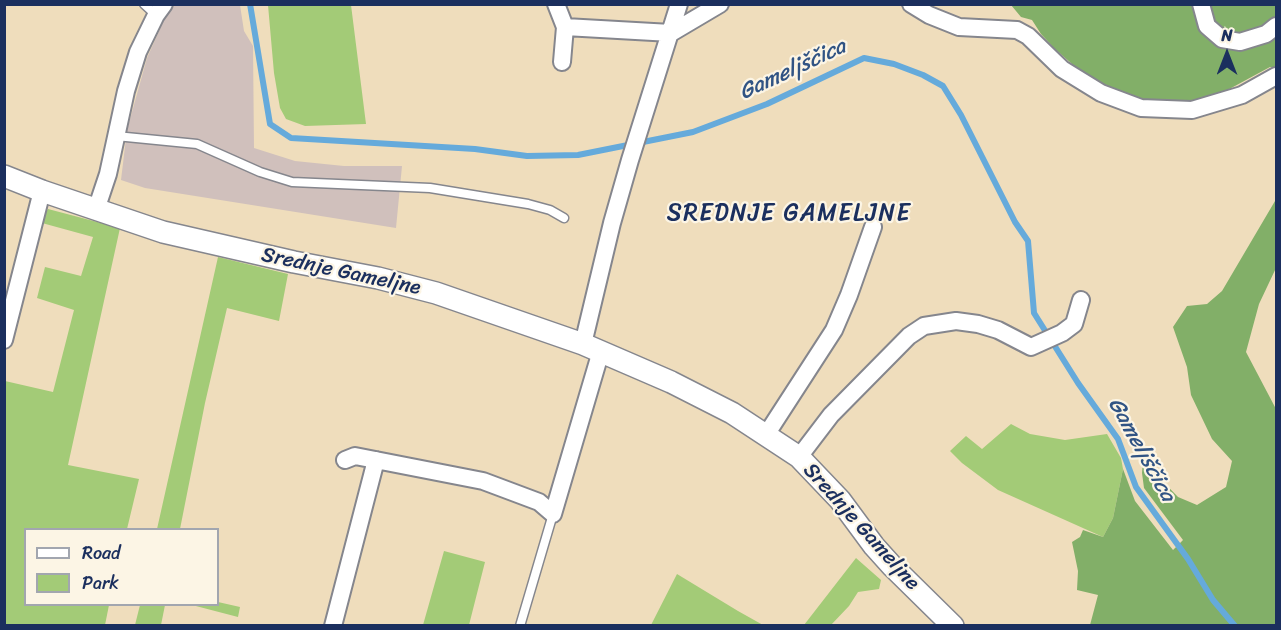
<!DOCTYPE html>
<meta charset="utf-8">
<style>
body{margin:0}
#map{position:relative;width:1281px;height:630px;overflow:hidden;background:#efddbc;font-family:Sriracha,sans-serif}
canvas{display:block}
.frame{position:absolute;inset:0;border:6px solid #1b2f5e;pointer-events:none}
.legend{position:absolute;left:24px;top:528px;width:195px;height:78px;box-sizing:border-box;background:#fcf5e5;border:2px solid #a2a6af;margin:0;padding:8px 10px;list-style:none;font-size:18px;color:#1b2f5e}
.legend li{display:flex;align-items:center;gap:12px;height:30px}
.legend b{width:30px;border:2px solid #a2a6af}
.north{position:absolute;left:1197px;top:24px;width:60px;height:60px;-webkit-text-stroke:4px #fcf5e5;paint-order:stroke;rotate:0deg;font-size:16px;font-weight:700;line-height:24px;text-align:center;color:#1b2f5e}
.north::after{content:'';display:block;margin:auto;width:21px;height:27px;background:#1b2f5e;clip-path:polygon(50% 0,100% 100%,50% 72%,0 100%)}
</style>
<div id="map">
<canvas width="1281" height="630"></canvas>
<div class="frame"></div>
<ul class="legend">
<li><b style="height:8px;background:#fff"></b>Road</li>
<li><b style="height:16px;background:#a3cb77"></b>Park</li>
</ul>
<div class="north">N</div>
</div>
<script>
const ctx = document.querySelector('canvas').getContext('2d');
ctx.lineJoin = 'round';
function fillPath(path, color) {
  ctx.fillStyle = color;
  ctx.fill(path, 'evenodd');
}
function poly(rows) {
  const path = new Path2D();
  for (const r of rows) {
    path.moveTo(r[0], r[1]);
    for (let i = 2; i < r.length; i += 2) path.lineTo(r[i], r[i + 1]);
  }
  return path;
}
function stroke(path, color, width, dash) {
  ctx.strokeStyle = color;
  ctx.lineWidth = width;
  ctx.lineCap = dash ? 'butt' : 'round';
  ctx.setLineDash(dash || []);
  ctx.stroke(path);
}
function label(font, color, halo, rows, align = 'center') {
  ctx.font = font + ' Sriracha,sans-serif';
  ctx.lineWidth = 4.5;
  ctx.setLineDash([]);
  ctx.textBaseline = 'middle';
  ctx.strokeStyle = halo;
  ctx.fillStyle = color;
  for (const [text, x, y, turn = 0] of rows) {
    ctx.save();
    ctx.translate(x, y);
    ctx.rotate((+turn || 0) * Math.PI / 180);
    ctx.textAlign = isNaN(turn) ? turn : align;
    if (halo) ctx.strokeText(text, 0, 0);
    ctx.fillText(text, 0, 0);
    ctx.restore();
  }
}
fillPath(poly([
 [175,5,240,5,244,31,253,46,254,148,295,161,344,166,402,166,396,228,145,188,121,180,127,130,147,58,164,20]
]), '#d0c0bc');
fillPath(poly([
 [268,5,351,5,366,124,305,126,286,119,280,108,274,73],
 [48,209,120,228,68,465,139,479,127,529,26,530,26,604,109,605,105,625,5,626,5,381,53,392,74,310,37,298,45,267,81,276,93,237,42,223,43,216],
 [218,257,288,274,279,321,227,308,205,403,180,529,157,529],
 [1011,424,1030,434,1065,440,1107,434,1121,458,1123,469,1113,518,1103,537,998,490,962,463,950,451,966,436,982,449],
 [444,551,485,562,469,625,423,625],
 [856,558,881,580,879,589,858,592,849,606,831,625,804,625],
 [677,574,738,611,763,625,651,625],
 [218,602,240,607,238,617,192,605,218,604],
 [140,605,165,605,161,625,135,625]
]), '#a3cb77');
fillPath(poly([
 [1011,5,1276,5,1276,67,1270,67,1222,93,1186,104,1160,104,1124,93,1088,78,1055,49,1041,34,1032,20,1021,17],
 [1275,201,1276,268,1259,304,1246,352,1276,409,1276,625,1090,625,1098,595,1077,590,1078,571,1072,542,1080,537,1083,530,1103,537,1113,518,1123,469,1135,501,1173,550,1183,540,1144,488,1142,473,1143,461,1178,497,1197,505,1226,487,1232,461,1212,439,1191,395,1187,367,1173,327,1187,306,1207,304,1222,291]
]), '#82af68');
stroke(poly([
 [250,4,270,124,291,138,475,149,527,156,578,155,693,132,767,104,864,58,894,64,923,75,943,86,961,115,1015,222,1028,241,1034,313,1078,383,1118,439,1136,487,1188,559,1213,600,1235,626]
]), '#65aadb', 6);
const service = poly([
 [144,4,156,15],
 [116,136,197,144,260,172,292,182,430,188,528,204,550,210,564,218],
 [520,626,553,514]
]);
const minor = poly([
 [556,4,565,27,562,62],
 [911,4,929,15,959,27,1017,30,1028,36,1062,69,1101,93,1141,108,1192,110,1242,95,1276,76],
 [1201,4,1207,26,1222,39,1240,42,1266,34,1276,26],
 [565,27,671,33,720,4],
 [96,210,108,174,126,91,138,52,156,15,164,4],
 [4,340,42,191],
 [583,344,612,223,630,160,679,4],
 [766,435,834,330,849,295,873,227],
 [799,457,831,415,909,336,924,326,956,321,978,324,998,330,1031,347,1062,333,1074,324,1081,300],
 [345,460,355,456,483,481,539,502,553,514,601,351],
 [333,626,376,460]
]);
const tertiary = poly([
 [4,176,42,191,163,232,294,262,378,278,436,293,583,344,671,382,732,413,799,457,840,500,874,546,892,566,953,626]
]);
stroke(service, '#85868d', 11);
stroke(minor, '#85868d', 20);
stroke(tertiary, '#85868d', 24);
stroke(service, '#fff', 8);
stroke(minor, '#fff', 16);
stroke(tertiary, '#fff', 21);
label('21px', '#1b2f5e', '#fcf5e5', [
 ["Srednje Gameljne",341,272,12],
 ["Srednje Gameljne",861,527,48]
]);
label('italic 22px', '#315484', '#fcf5e5', [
 ["Gameljščica",793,70,-25],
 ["Gameljščica",1141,450,61]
]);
ctx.letterSpacing = '1.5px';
label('24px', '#1b2f5e', '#fcf5e5', [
 ["SREDNJE GAMELJNE",789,214]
]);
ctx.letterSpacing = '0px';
</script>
